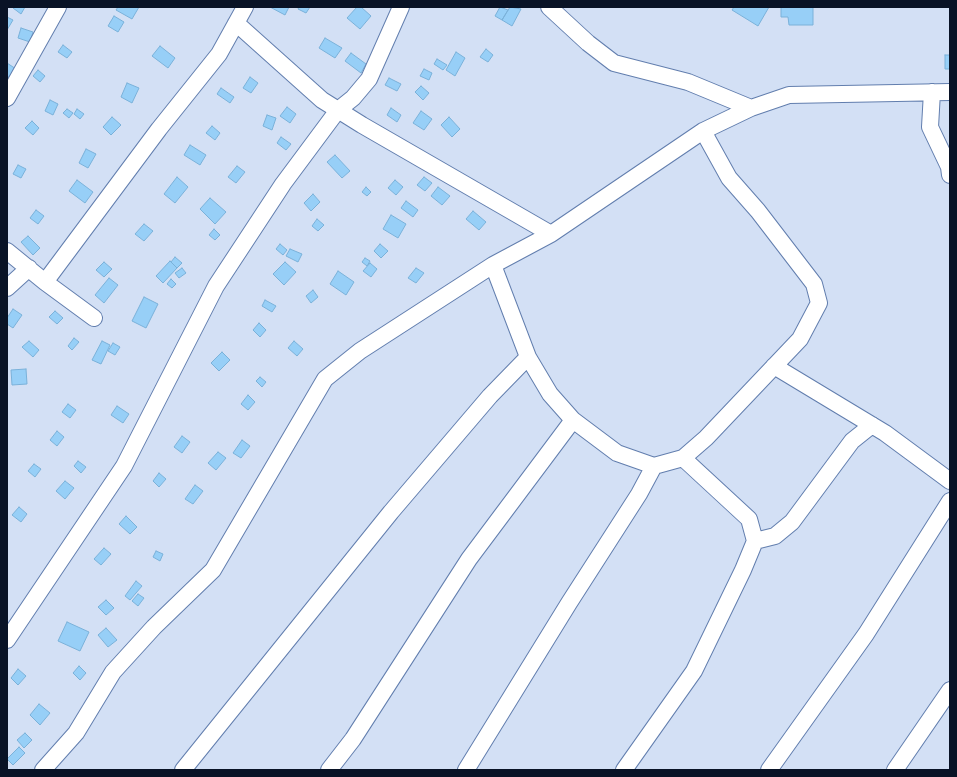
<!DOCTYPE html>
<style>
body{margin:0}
#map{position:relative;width:957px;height:777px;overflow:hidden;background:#d3e0f5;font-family:"Nunito Sans",sans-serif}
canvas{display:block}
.frame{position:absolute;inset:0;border:8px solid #091326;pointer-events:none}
</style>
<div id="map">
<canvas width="957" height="777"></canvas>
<div class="frame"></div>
</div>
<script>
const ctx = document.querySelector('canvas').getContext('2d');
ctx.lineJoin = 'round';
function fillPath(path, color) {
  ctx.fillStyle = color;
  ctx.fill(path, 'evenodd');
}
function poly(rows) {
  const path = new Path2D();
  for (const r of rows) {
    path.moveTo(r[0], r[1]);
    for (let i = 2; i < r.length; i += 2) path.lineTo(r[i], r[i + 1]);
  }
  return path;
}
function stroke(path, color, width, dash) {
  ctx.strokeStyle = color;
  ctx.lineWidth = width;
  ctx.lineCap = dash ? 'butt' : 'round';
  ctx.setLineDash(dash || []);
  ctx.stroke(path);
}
const building = poly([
 [14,7,25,7,21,14,13,8,14,7],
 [118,7,139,7,132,19,116,10,118,7],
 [270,7,289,7,285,15,270,7],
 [299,7,310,7,306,13,298,9,299,7],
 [357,7,361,7,371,16,360,29,347,18,357,7],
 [500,7,508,10,502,20,495,16,500,7],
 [510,7,521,9,512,26,502,20,510,7],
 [734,7,769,7,758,26,732,10,734,7],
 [781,7,813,7,813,25,789,25,788,17,781,17,781,7],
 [114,16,124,22,118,32,108,26,114,16],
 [7,17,13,20,7,30,7,17],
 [21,28,33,32,30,42,18,38,21,28],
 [325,38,342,48,335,58,319,48,325,38],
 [63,45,72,52,67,58,58,52,63,45],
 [160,46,175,58,168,68,152,56,160,46],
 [486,49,493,55,488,62,480,57,486,49],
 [456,52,465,58,455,76,446,70,456,52],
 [351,53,366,64,361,73,345,61,351,53],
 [945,55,950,55,950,69,945,69,945,55],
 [437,59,447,65,443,70,434,64,437,59],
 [7,63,16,69,10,78,7,76,7,63],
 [424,69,432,73,429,80,420,76,424,69],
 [38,70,45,76,40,82,33,76,38,70],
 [250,77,258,83,251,93,243,88,250,77],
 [389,78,401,84,397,91,385,85,389,78],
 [127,83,139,88,132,103,121,97,127,83],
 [421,86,429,93,423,100,415,92,421,86],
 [221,88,234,97,230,103,217,94,221,88],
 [50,100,58,104,53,115,45,111,50,100],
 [287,107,296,114,290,123,280,116,287,107],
 [391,108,401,115,397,122,387,115,391,108],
 [67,109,73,113,69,118,63,113,67,109],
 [77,109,84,114,80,119,74,114,77,109],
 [421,111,432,119,424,130,413,123,421,111],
 [267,115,276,118,272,130,263,126,267,115],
 [112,117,121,125,111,135,103,127,112,117],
 [449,117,460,129,452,137,441,125,449,117],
 [32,121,39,128,33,135,25,128,32,121],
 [212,126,220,133,215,140,206,133,212,126],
 [281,137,291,144,286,150,277,143,281,137],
 [190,145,206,155,200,165,184,155,190,145],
 [86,149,96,154,88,168,79,163,86,149],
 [335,155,350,171,342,178,327,162,335,155],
 [18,165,26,169,21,178,13,174,18,165],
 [237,166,245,172,236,183,228,177,237,166],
 [177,177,188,187,175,203,164,194,177,177],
 [424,177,432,183,425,191,417,185,424,177],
 [77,180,93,192,85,203,69,191,77,180],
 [395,180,403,187,396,195,388,188,395,180],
 [366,187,371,192,367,196,362,192,366,187],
 [438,187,450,196,442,205,431,196,438,187],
 [313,194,320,202,311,211,304,203,313,194],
 [210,198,226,212,215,224,200,209,210,198],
 [406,201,418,210,413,217,401,208,406,201],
 [36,210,44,216,38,224,30,218,36,210],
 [473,211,486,222,479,230,466,219,473,211],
 [391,215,406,224,398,238,383,229,391,215],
 [317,219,324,225,318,231,312,226,317,219],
 [144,224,153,231,144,241,135,234,144,224],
 [214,229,220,235,215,240,209,235,214,229],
 [28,236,40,248,33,255,21,242,28,236],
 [280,244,287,250,283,255,276,249,280,244],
 [380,244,388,251,381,258,374,251,380,244],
 [290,249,302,254,298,262,286,256,290,249],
 [175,257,182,263,177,268,171,262,175,257],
 [365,258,370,261,367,266,362,262,365,258],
 [170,261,177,268,163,283,156,276,170,261],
 [104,262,112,269,104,277,96,270,104,262],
 [285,262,296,272,284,285,273,274,285,262],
 [370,263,377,269,371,277,363,271,370,263],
 [182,268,186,273,179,278,175,273,182,268],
 [416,268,424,273,416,283,408,278,416,268],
 [338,271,354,282,346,295,330,284,338,271],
 [109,278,118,285,104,303,95,295,109,278],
 [171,279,176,284,172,288,167,284,171,279],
 [313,290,318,297,311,303,306,296,313,290],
 [144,297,158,304,146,328,132,321,144,297],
 [265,300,276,306,272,312,262,306,265,300],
 [13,309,22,315,13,328,7,324,7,318,13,309],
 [55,311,63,318,57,324,49,317,55,311],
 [259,323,266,330,260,337,253,330,259,323],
 [74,338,79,342,72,350,68,346,74,338],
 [29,341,39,350,33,357,22,347,29,341],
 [102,341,110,345,101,364,92,360,102,341],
 [294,341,303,349,297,356,288,348,294,341],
 [113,343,120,347,115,355,108,351,113,343],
 [222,352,230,360,219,371,211,363,222,352],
 [26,369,27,384,12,385,11,370,26,369],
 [260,377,266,382,262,387,256,381,260,377],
 [248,395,255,402,248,410,241,404,248,395],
 [68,404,76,410,70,418,62,412,68,404],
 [117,406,129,414,123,423,111,415,117,406],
 [57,431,64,437,57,446,50,440,57,431],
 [182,436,190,442,182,453,174,447,182,436],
 [242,440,250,446,241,458,233,453,242,440],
 [218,452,226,458,216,470,208,463,218,452],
 [78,461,86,467,81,473,74,466,78,461],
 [34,464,41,469,35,477,28,471,34,464],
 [159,473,166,479,159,487,153,481,159,473],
 [65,481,74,488,65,499,56,491,65,481],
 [195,485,203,491,193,504,185,499,195,485],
 [19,507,27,514,21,522,12,515,19,507],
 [126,516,137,527,130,534,119,524,126,516],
 [104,548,111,554,101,565,94,559,104,548],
 [156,551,163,554,160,561,153,557,156,551],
 [136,581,142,586,130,600,125,596,136,581],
 [138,594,144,598,138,606,132,601,138,594],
 [106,600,114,608,106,615,98,607,106,600],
 [67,622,89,632,80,651,58,641,67,622],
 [106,628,117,640,108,647,98,635,106,628],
 [79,666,86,673,80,680,73,673,79,666],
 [18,669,26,676,18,685,11,678,18,669],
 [39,704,50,713,40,725,30,715,39,704],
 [25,733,32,740,24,748,17,740,25,733],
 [19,747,25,753,13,765,7,759,19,747]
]);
fillPath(building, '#97cff7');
stroke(building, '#7ab1d9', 1);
const minor = poly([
 [549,7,588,43,614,63,688,82,751,108],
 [236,23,322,100,362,125,551,234],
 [932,92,930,127,949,167,950,175],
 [7,98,58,7],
 [7,251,45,282,94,318],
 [493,265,528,357,550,394,573,420,617,453,654,466,683,458,706,438,800,339,819,303,814,284,758,211,729,178,703,131],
 [45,282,159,129,219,54,245,7],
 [7,288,29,268],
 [774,366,885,433,950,481],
 [755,541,775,536,792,522,852,441,872,425],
 [7,640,124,466,216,286,283,184,338,110,353,98,369,79,401,7],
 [43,770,76,733,113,672,154,627,213,570,325,379,360,351,493,265,551,234,703,131,751,108,789,95,950,92],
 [183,770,391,512,490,396,528,357],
 [329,770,353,739,469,559,573,420],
 [466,770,569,603,639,494,654,466],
 [624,770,694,671,743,570,755,541,749,519,683,458],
 [769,770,866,634,950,501],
 [895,770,950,690]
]);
stroke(minor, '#627eae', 18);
stroke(minor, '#fff', 16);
</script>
